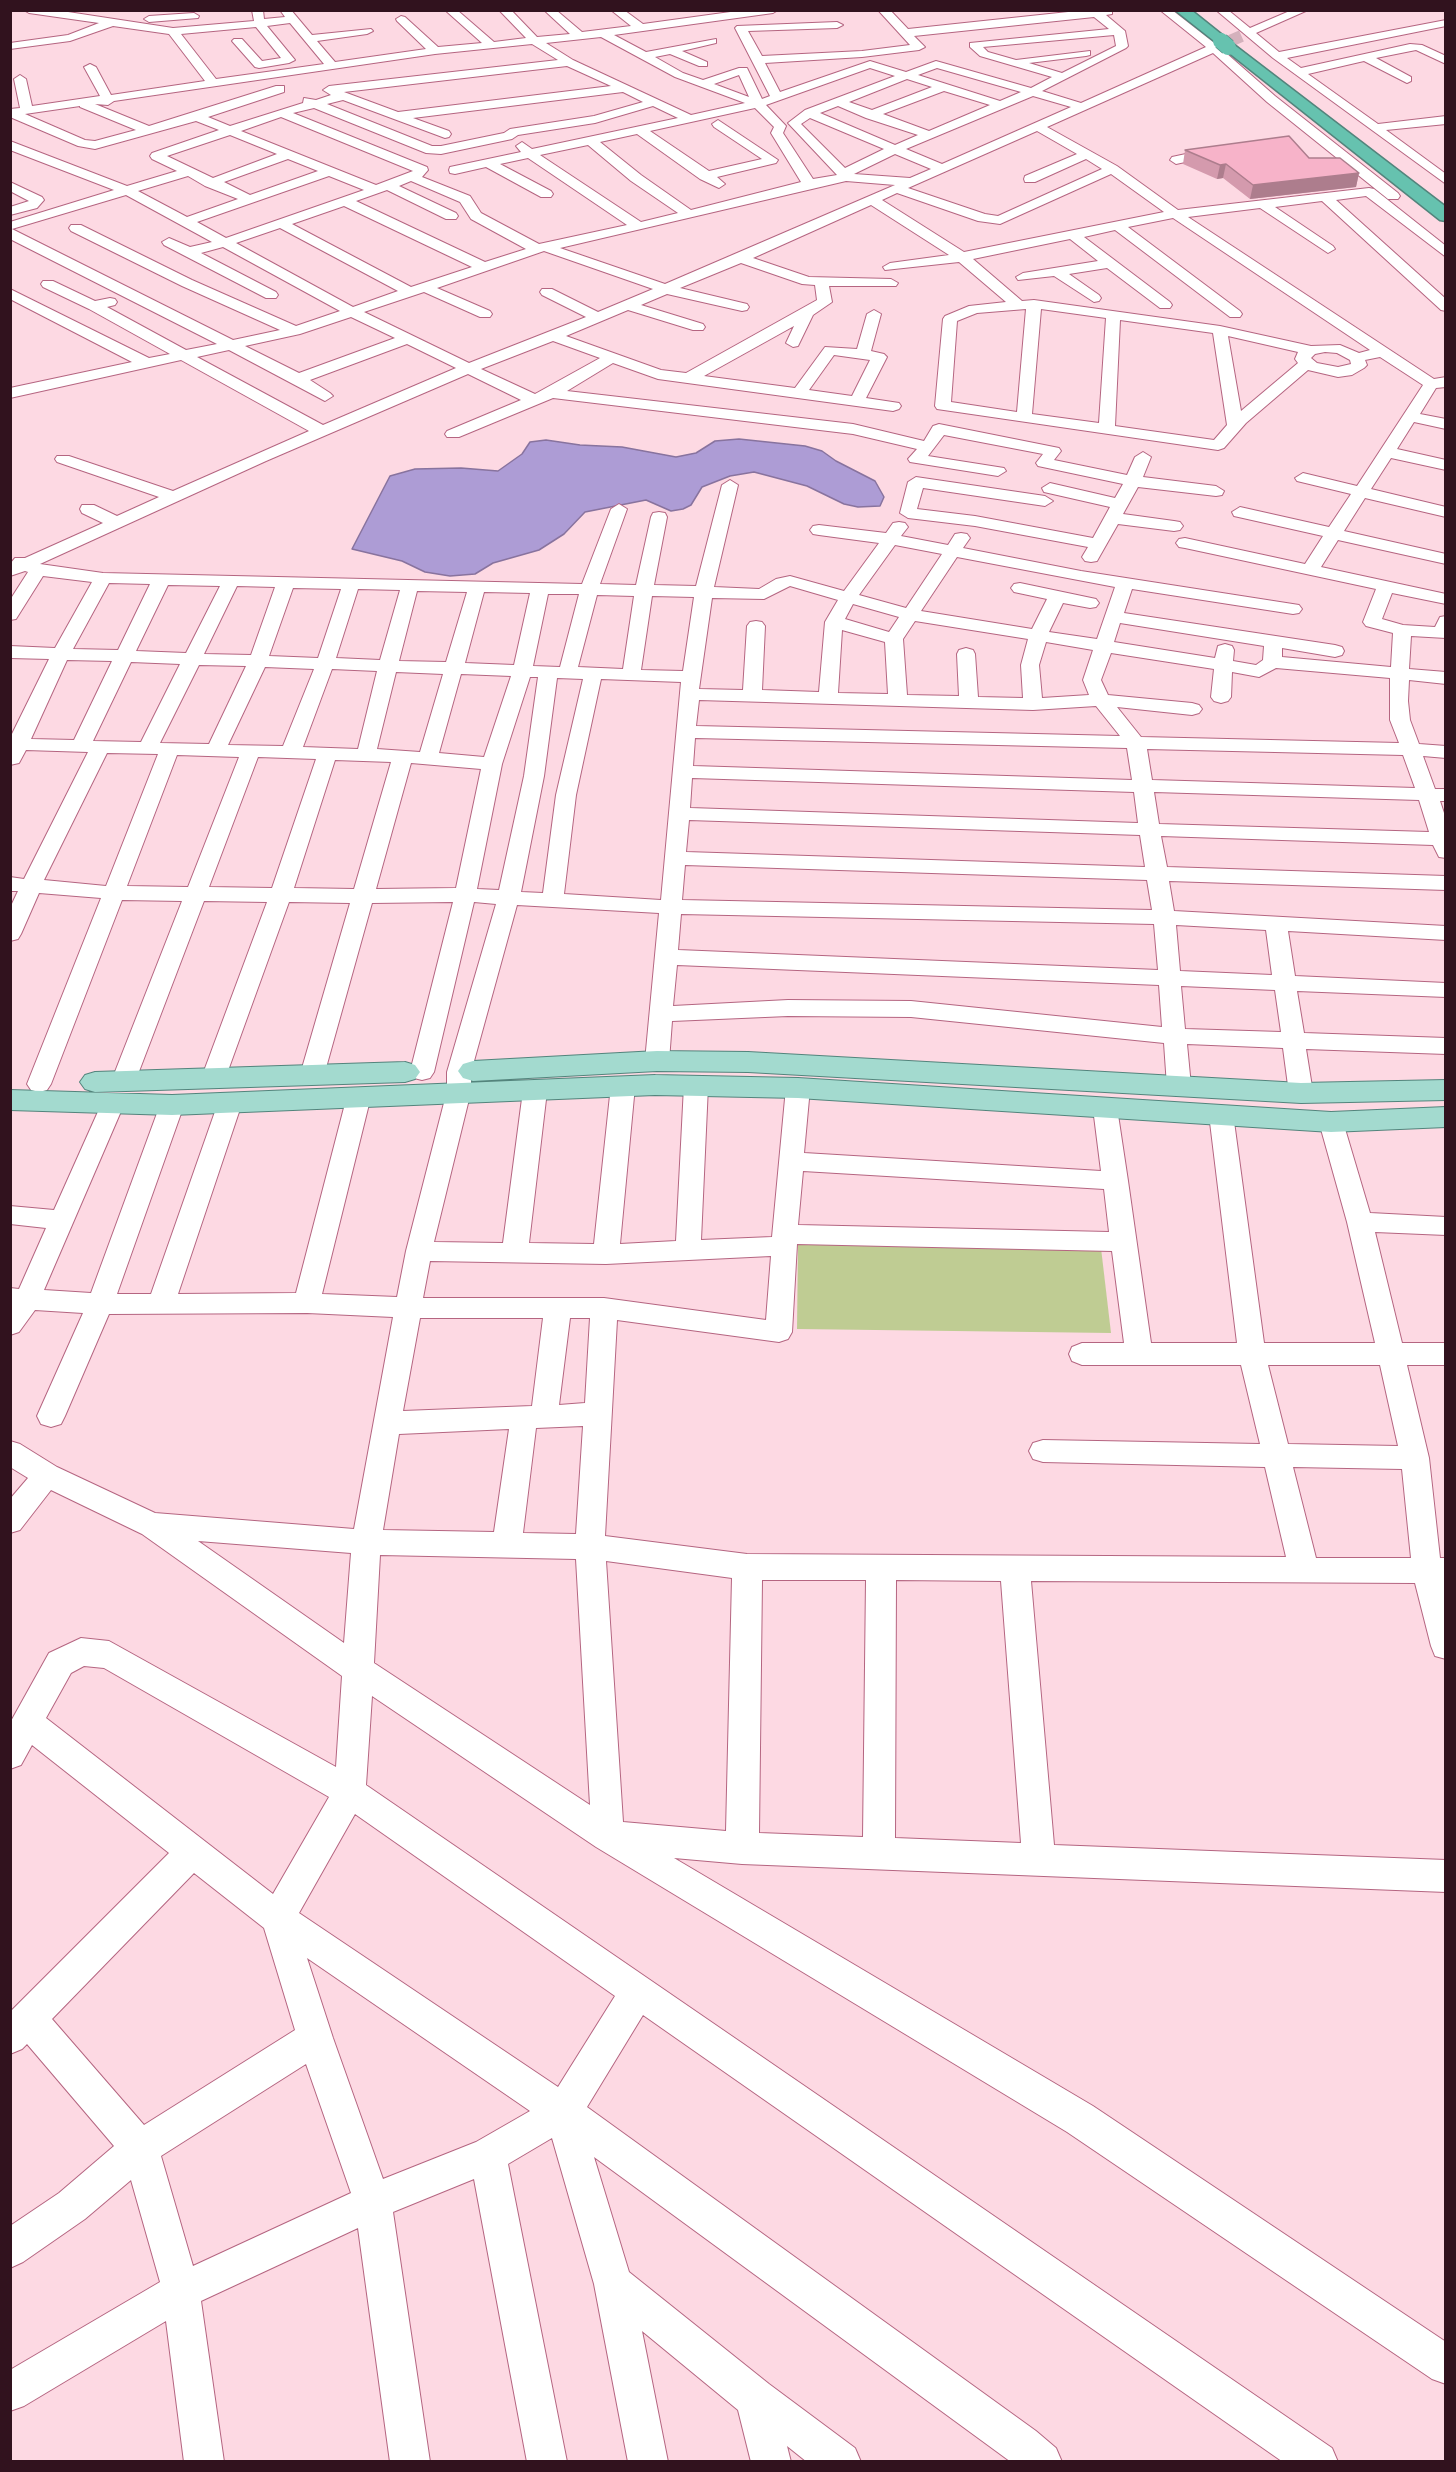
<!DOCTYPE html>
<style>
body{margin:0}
#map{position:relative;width:1456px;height:2472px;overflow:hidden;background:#fdd9e3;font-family:Lora,serif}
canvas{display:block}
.frame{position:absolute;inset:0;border:12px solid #31121e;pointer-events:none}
</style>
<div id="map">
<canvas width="1456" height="2472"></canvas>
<div class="frame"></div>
</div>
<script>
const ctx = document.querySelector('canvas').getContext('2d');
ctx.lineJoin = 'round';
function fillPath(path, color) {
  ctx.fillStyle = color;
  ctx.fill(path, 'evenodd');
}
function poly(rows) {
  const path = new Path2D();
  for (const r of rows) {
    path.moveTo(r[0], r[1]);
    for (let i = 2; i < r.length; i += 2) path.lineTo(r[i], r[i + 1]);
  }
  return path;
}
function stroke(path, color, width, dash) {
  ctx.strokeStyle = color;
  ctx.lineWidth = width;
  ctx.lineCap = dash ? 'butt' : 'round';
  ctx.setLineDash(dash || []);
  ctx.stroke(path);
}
fillPath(poly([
 [798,1244,1101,1248,1111,1333,797,1329]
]), '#bfcc93');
const water = poly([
 [739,439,805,446,822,451,836,461,875,481,884,497,880,506,858,507,844,504,807,486,754,472,730,476,702,487,691,505,683,509,671,511,646,500,585,512,564,534,539,550,493,563,475,574,450,576,425,572,402,561,352,549,390,476,415,469,461,468,498,471,522,454,530,442,546,440,580,445,622,447,676,457,696,453,715,441,739,439]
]);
fillPath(water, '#ad9cd5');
stroke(water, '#88739e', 1.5);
stroke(poly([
 [1214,48,1248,33]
]), '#d4b1bc', 12, [12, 6]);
const minor = poly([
 [24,10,55,10,173,28,254,21,252,10,263,10,264,19,285,17,280,10,291,10,312,35,371,29,373,31,367,34,317,41,335,62,426,49,397,21,396,19,401,16,405,17,438,47,482,43,445,10,457,10,494,42,526,38,499,10,511,10,537,37,570,34,544,10,556,10,582,32,631,26,611,10,624,10,643,24,745,10,778,10,773,13,614,35,646,52,716,39,716,43,682,51,707,62,707,66,699,66,670,54,655,57,683,73,703,80,739,68,747,68,762,99,770,96,735,28,737,26,837,22,843,25,837,28,748,31,762,56,862,51,910,45,878,10,890,10,908,29,1087,10,1112,10,1112,14,1106,15,1125,31,1128,46,1126,48,1042,91,1081,103,1206,47,1160,10,1172,10,1218,46,1275,96,1398,193,1400,196,1398,199,1388,199,1267,102,1213,53,1047,127,1117,166,1178,210,1369,188,1374,189,1446,246,1446,257,1366,196,1336,200,1446,299,1446,311,1441,310,1322,201,1275,207,1333,246,1335,249,1328,253,1260,208,1188,217,1434,379,1446,377,1446,387,1436,388,1420,414,1446,419,1446,429,1414,422,1397,449,1446,460,1446,470,1391,458,1371,489,1446,507,1446,517,1365,498,1344,531,1446,554,1446,564,1338,540,1321,567,1446,594,1446,604,1392,593,1382,619,1403,625,1435,627,1440,617,1446,616,1446,638,1411,636,1409,669,1446,672,1446,684,1409,680,1408,701,1410,720,1419,744,1446,746,1446,758,1423,756,1435,789,1446,789,1446,801,1440,801,1446,819,1446,858,1439,857,1433,845,1161,836,1167,867,1446,876,1446,890,1169,881,1174,911,1446,926,1446,940,1288,931,1295,976,1446,983,1446,997,1297,991,1304,1033,1446,1038,1446,1054,1306,1049,1313,1093,1309,1099,1301,1101,1293,1099,1289,1093,1283,1048,1187,1044,1191,1086,1187,1092,1179,1094,1171,1092,1167,1086,1164,1043,911,1017,788,1016,672,1021,669,1061,665,1067,657,1069,649,1067,645,1061,659,913,517,905,471,1072,471,1091,434,1242,503,1243,523,1091,527,1085,535,1083,543,1085,547,1091,529,1243,594,1244,611,1086,615,1080,623,1078,631,1080,635,1086,620,1244,676,1241,684,1086,688,1080,696,1078,704,1080,708,1086,701,1240,772,1237,786,1088,790,1082,798,1080,806,1082,810,1088,804,1153,1101,1171,1093,1108,1097,1102,1105,1100,1113,1102,1117,1108,1128,1181,1151,1343,1237,1343,1209,1114,1212,1108,1221,1106,1230,1108,1233,1114,1264,1343,1375,1343,1347,1222,1319,1122,1322,1116,1331,1114,1340,1116,1343,1122,1370,1213,1446,1217,1446,1235,1375,1232,1402,1343,1446,1343,1446,1365,1407,1365,1429,1458,1440,1558,1446,1558,1446,1659,1435,1656,1431,1646,1415,1583,1031,1581,1054,1845,1446,1860,1446,1892,742,1864,674,1858,1093,2106,1446,2342,1446,2384,1432,2379,1067,2132,596,1847,372,1696,366,1785,1332,2448,1338,2462,1283,2462,643,2015,587,2107,1036,2431,1056,2448,1062,2462,1011,2462,594,2157,629,2272,769,2384,855,2448,861,2462,807,2462,787,2446,791,2462,751,2462,738,2410,642,2331,668,2462,628,2462,594,2284,552,2138,508,2164,567,2462,527,2462,474,2179,393,2212,430,2462,390,2462,358,2228,201,2301,224,2462,184,2462,166,2321,24,2406,10,2411,10,2370,160,2282,131,2180,85,2219,23,2262,10,2268,10,2226,59,2193,114,2146,27,2044,22,2049,10,2054,10,2012,169,1853,32,1745,21,1765,10,1769,10,1723,49,1653,81,1638,109,1641,336,1767,342,1676,142,1534,51,1490,20,1530,10,1533,10,1499,28,1478,10,1467,10,1441,20,1444,57,1467,155,1513,354,1529,393,1317,307,1313,109,1314,65,1416,61,1424,51,1427,41,1424,37,1416,83,1313,35,1310,19,1332,10,1335,10,1288,19,1289,46,1228,10,1224,10,1206,54,1210,105,1096,113,1094,121,1096,125,1102,44,1290,91,1293,160,1105,164,1099,172,1097,180,1099,184,1105,117,1294,151,1294,218,1103,222,1097,230,1095,238,1097,242,1103,178,1294,296,1293,347,1096,351,1090,359,1088,367,1090,371,1096,322,1294,397,1297,406,1251,447,1091,447,1072,496,904,474,902,434,1072,430,1078,422,1080,414,1078,410,1072,453,902,372,903,324,1075,320,1081,312,1083,304,1081,300,1075,350,903,289,902,225,1079,221,1085,213,1087,205,1085,201,1079,267,902,204,901,135,1082,131,1088,123,1090,115,1088,111,1082,182,901,122,900,51,1084,47,1090,39,1092,31,1090,27,1084,101,898,39,893,21,934,18,939,10,941,10,908,18,891,10,891,10,877,24,879,88,752,26,750,19,763,10,765,10,738,49,659,10,658,10,646,55,648,92,582,43,576,16,619,10,620,10,600,28,572,25,571,10,576,10,564,15,558,25,558,103,523,82,513,80,509,82,505,94,505,117,516,159,497,57,462,55,459,57,456,69,456,173,491,309,431,181,360,10,398,10,388,132,362,10,299,10,289,149,358,170,354,89,309,43,287,41,284,43,281,53,281,95,301,110,298,115,299,117,302,115,305,107,307,186,350,217,344,10,239,10,222,114,190,10,150,10,141,127,186,177,171,152,159,150,156,152,153,219,130,196,121,95,149,78,146,10,117,10,109,20,108,14,79,20,75,26,79,32,106,100,96,84,67,90,64,96,67,111,95,205,81,169,34,113,26,70,41,10,49,10,43,68,35,99,23,29,13,24,10],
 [1094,17,1109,29,970,43,970,47,980,56,1052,77,1031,88,936,61,906,72,870,61,780,92,765,63,862,57,919,50,925,47,914,36,1094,17],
 [290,23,324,64,216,79,181,34,256,27,281,58,262,61,242,39,234,39,232,41,255,67,259,68,289,63,295,60,267,26,290,23],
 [1114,35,1116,46,1062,73,1029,63,1086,56,1090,55,1090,51,1016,60,988,52,983,47,1114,35],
 [601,37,675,77,745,103,691,115,573,60,546,43,601,37],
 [532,44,558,60,329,86,323,90,331,95,316,100,304,98,303,103,230,126,208,117,284,92,284,86,276,86,149,126,95,104,108,105,114,101,435,54,532,44],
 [567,66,611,86,398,112,344,92,567,66],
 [870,68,895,76,805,110,788,123,837,175,813,179,783,133,786,126,766,105,870,68],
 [937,68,1021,92,1000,101,918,75,937,68],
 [739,75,749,97,714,84,739,75],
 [907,79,932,87,872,110,849,102,907,79],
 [944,91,990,105,929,131,883,114,944,91],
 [623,92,643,102,594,116,510,129,504,133,441,146,432,146,327,104,343,100,445,138,449,137,451,134,449,131,413,118,623,92],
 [1033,96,1071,107,942,164,906,149,1033,96],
 [80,106,80,107,136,130,95,141,85,140,25,114,80,106],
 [653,106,678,118,532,149,522,142,516,146,521,152,450,167,449,170,450,173,455,174,486,167,541,197,551,197,553,194,551,191,500,164,528,158,627,225,539,244,481,213,470,196,422,177,428,170,427,167,293,113,314,108,426,153,441,154,512,139,518,135,595,123,653,106],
 [838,106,866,118,918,135,895,145,820,113,838,106],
 [755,108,774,127,771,133,801,182,691,210,641,175,600,142,637,134,700,179,719,188,725,184,717,177,776,163,778,160,718,120,712,124,714,127,762,159,709,171,650,131,755,108],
 [281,117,413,171,376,185,241,131,281,117],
 [810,118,884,149,845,168,801,124,810,118],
 [1037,131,1077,154,1025,176,1024,179,1025,182,1035,182,1086,159,1102,169,998,216,985,214,908,188,1037,131],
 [230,135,277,154,213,178,167,156,230,135],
 [588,145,631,181,678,213,641,222,540,155,588,145],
 [895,154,931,169,910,178,854,174,895,154],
 [288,159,318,171,250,195,224,182,288,159],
 [1111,174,1164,212,964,252,882,200,897,193,978,221,1000,224,1111,174],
 [188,176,205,186,238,199,187,217,138,191,188,176],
 [329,176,364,190,226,238,197,222,329,176],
 [411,181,460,202,471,219,526,249,485,262,356,201,387,190,446,219,456,219,458,216,456,213,399,186,411,181],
 [846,181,895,185,665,284,560,248,846,181],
 [126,195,212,242,190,247,169,238,162,242,164,245,266,298,276,298,278,295,276,292,201,253,223,247,340,311,296,326,192,280,81,225,71,225,69,228,71,231,182,286,280,330,233,340,12,229,126,195],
 [871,205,949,255,890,263,883,267,885,270,959,262,1006,302,969,306,945,316,943,319,935,406,937,409,1218,450,1224,448,1246,423,1308,370,1338,377,1352,375,1364,368,1367,365,1365,360,1380,357,1423,385,1357,486,1303,473,1295,478,1297,481,1351,494,1329,527,1240,507,1232,512,1234,516,1323,536,1305,564,1185,538,1179,539,1176,543,1179,547,1185,548,1376,589,1363,622,1366,626,1393,633,1391,667,1282,657,1282,648,1335,657,1342,655,1344,651,1342,647,1335,645,1124,613,1132,589,1293,614,1299,613,1302,609,1299,605,1081,571,963,548,970,538,967,534,961,533,955,534,948,545,901,536,908,527,905,523,899,522,893,523,886,533,819,525,813,526,810,530,813,534,819,535,879,543,844,591,790,576,776,579,759,589,714,587,738,485,730,480,722,485,696,586,654,585,667,517,665,513,659,512,653,513,651,517,636,585,600,584,627,509,619,504,611,509,582,584,103,573,40,564,266,461,468,374,521,400,447,431,445,434,447,437,459,437,553,398,853,434,917,449,908,459,910,462,998,476,1006,471,1004,468,928,456,944,435,1043,454,1036,463,1038,466,1123,484,1115,498,1050,483,1042,488,1044,492,1110,507,1093,538,975,516,917,509,923,488,1045,506,1053,501,1045,496,916,477,908,482,900,513,908,518,975,526,1088,547,1082,557,1085,561,1091,562,1097,561,1118,524,1174,531,1180,530,1183,526,1180,522,1174,521,1123,514,1138,487,1216,496,1222,495,1224,491,1216,486,1143,477,1151,457,1143,452,1135,457,1127,475,1054,460,1061,451,1059,448,939,424,933,426,924,441,853,424,567,391,613,363,658,379,893,411,899,409,901,406,899,403,866,398,887,357,884,354,871,351,881,314,874,310,867,314,857,349,825,347,795,388,704,376,794,326,786,343,793,347,798,346,813,315,832,302,829,286,896,286,898,283,891,279,809,277,753,258,871,205],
 [344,206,472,267,411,287,292,224,344,206],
 [1173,218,1370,350,1359,353,1340,345,1311,346,1220,326,1034,300,1022,301,973,259,1070,239,1098,261,1023,273,1016,277,1018,280,1054,276,1094,302,1099,301,1101,298,1099,295,1069,274,1107,268,1160,308,1170,308,1172,305,1170,302,1084,237,1115,230,1230,317,1240,317,1242,314,1240,311,1128,227,1173,218],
 [280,228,398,291,353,307,236,243,280,228],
 [544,251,653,289,598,312,552,289,542,289,540,292,542,295,586,317,469,363,364,312,424,292,480,317,490,317,492,314,490,311,437,288,544,251],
 [741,263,802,284,815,285,817,300,686,373,661,370,566,336,628,310,693,330,703,330,705,327,703,324,641,305,667,294,742,311,747,310,749,307,747,304,680,288,741,263],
 [1026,309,1017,412,951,402,957,321,977,313,1026,309],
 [1041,309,1106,318,1099,423,1032,414,1041,309],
 [351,317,395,338,299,373,245,346,300,334,351,317],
 [1120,320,1213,333,1227,425,1214,440,1115,426,1120,320],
 [1228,336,1298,352,1295,359,1298,363,1241,411,1228,336],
 [553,341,600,358,535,394,481,369,553,341],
 [407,344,456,368,323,425,197,357,229,350,325,401,333,396,330,393,310,380,407,344],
 [1325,352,1337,353,1350,360,1351,364,1338,367,1317,363,1311,358,1315,354,1325,352],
 [834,355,870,360,852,396,809,390,834,355],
 [895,545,942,554,906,608,859,595,895,545],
 [957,557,1115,587,1097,639,1049,632,1063,603,1090,608,1096,607,1099,603,1096,599,1020,583,1014,584,1011,588,1014,592,1047,599,1032,629,921,611,957,557],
 [109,583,150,584,118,650,73,649,109,583],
 [168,585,220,586,186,653,136,651,168,585],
 [237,586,275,587,251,655,204,654,237,586],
 [790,586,838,600,825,622,819,692,762,690,765,626,762,622,756,621,750,622,747,626,743,690,699,689,712,598,764,599,790,586],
 [293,588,341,589,318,658,269,656,293,588],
 [358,589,400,590,380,660,336,658,358,589],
 [417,591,467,592,446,662,399,661,417,591],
 [484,592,530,593,514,665,465,663,484,592],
 [548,594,579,594,560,667,533,666,548,594],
 [597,595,634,596,623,669,578,667,597,595],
 [652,596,694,597,683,671,641,670,652,596],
 [853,604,899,617,889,632,845,619,853,604],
 [915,621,1028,639,1021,665,1023,698,978,697,975,654,973,650,966,648,959,650,957,654,959,696,907,695,903,639,915,621],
 [1120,623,1264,646,1263,660,1256,665,1233,661,1234,650,1232,646,1225,644,1218,646,1215,658,1114,642,1120,623],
 [842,630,885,642,888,694,838,693,842,630],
 [1046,642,1093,650,1083,680,1089,695,1042,698,1039,665,1046,642],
 [1111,653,1214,669,1211,697,1214,701,1221,703,1228,701,1231,697,1232,672,1259,677,1276,668,1390,678,1390,720,1399,743,1141,737,1117,707,1192,715,1199,713,1202,709,1199,705,1192,703,1108,695,1101,680,1111,653],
 [67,660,112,661,74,740,31,739,67,660],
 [131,662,180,664,141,742,93,741,131,662],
 [199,665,246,666,209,744,160,743,199,665],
 [265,667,314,669,283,746,228,745,265,667],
 [332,669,377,671,358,749,303,747,332,669],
 [396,672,443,674,420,752,377,749,396,672],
 [461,674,511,676,484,757,439,753,461,674],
 [530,677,538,677,524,776,499,890,477,889,502,764,530,677],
 [557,678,583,679,556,795,543,893,521,892,544,776,557,678],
 [601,679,681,682,661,900,564,894,576,795,601,679],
 [699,700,1033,710,1096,706,1120,736,696,726,699,700],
 [695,738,1127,748,1132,780,693,766,695,738],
 [1147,749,1403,755,1415,788,1152,780,1147,749],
 [107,753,158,754,106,886,44,880,107,753],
 [177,755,239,757,188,887,127,886,177,755],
 [258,757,316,759,272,888,209,887,258,757],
 [335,760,391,762,354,889,294,888,335,760],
 [411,763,481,769,456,888,376,889,411,763],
 [692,778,1134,792,1138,823,690,808,692,778],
 [1154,792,1419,800,1429,832,1159,824,1154,792],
 [689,820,1140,835,1145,867,686,852,689,820],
 [685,865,1147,880,1152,910,682,900,685,865],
 [681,914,1154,924,1158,970,678,950,681,914],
 [1176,925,1266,930,1272,975,1180,971,1176,925],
 [677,965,1159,985,1162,1027,911,1001,788,1000,673,1006,677,965],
 [1181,986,1275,990,1281,1032,1185,1029,1181,986],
 [803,1171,1104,1189,1109,1232,798,1225,803,1171],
 [797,1244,1112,1251,1124,1343,1082,1343,1072,1347,1069,1354,1072,1361,1082,1365,1241,1365,1260,1444,1043,1440,1033,1443,1029,1451,1033,1459,1043,1462,1265,1467,1286,1557,747,1554,605,1536,617,1320,779,1342,788,1339,792,1332,797,1244],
 [771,1256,766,1320,604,1298,423,1298,430,1261,606,1264,771,1256],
 [420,1318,543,1318,532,1406,403,1411,420,1318],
 [570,1318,590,1318,585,1403,559,1405,570,1318],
 [1268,1365,1380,1365,1398,1446,1288,1444,1268,1365],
 [583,1426,576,1534,523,1533,536,1428,583,1426],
 [509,1429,494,1532,383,1530,399,1434,509,1429],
 [1293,1467,1402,1469,1411,1558,1316,1558,1293,1467],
 [198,1541,351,1553,344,1643,198,1541],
 [380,1555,576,1559,590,1805,374,1663,380,1555],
 [606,1561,732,1578,726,1831,623,1822,606,1561],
 [762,1580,866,1580,863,1837,759,1833,762,1580],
 [896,1580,1001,1581,1021,1843,895,1838,896,1580],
 [84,1666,104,1668,329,1797,273,1894,46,1718,71,1673,84,1666],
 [355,1814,615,1996,558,2087,299,1913,355,1814],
 [194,1873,264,1928,295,2030,144,2125,52,2019,194,1873],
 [307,1958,530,2111,476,2142,383,2179,333,2038,307,1958],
 [306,2064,351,2193,193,2266,161,2156,306,2064],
 [1216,10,1228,10,1250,28,1292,10,1308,10,1256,33,1279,52,1446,20,1446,26,1287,58,1301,68,1410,44,1422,45,1446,56,1446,64,1416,50,1376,58,1411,77,1411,81,1407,83,1364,61,1308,74,1378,124,1446,116,1446,124,1386,130,1446,174,1446,184,1273,58,1216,10],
 [194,13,199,16,198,18,149,22,144,19,149,16,194,13],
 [1218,147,1224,151,1222,154,1176,164,1170,160,1172,157,1218,147],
 [10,182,42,197,44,200,37,208,10,215,10,207,29,201,10,191,10,182]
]);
const major = poly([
 [657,1051,748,1052,1301,1083,1446,1080,1446,1100,1301,1103,748,1072,657,1071,473,1081,463,1078,458,1071,463,1064,473,1061,657,1051],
 [405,1062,415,1065,420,1072,415,1079,405,1082,95,1092,85,1089,80,1082,85,1075,95,1072,405,1062],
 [655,1075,798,1078,1331,1112,1446,1107,1446,1127,1331,1132,798,1098,655,1095,172,1115,10,1110,10,1090,172,1095,655,1075]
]);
const highway = poly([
 [1175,10,1191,10,1226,38,1227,43,1233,44,1446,207,1446,221,1440,220,1175,10]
]);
stroke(minor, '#b56581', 2);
stroke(major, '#53847c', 2);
stroke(highway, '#53847c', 3);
fillPath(minor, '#fff');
fillPath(major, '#a3dacf');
fillPath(highway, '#66c2af');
const highwayBridge = poly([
 [1221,41,1228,47]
]);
stroke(highwayBridge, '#53847c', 17, []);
stroke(highwayBridge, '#66c2af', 16);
fillPath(poly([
 [1185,150,1309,158,1359,173,1356,187,1250,199,1223,178,1217,179,1183,164]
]), '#d49aad');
fillPath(poly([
 [1226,164,1223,178,1217,179,1220,165],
 [1359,173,1356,187,1250,199,1253,185]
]), '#ad7d8d');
const building = poly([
 [1289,136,1309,158,1340,158,1359,173,1253,185,1226,164,1220,165,1185,150,1289,136]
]);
fillPath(building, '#f7b3c9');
stroke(building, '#ad7d8d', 1.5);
</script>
